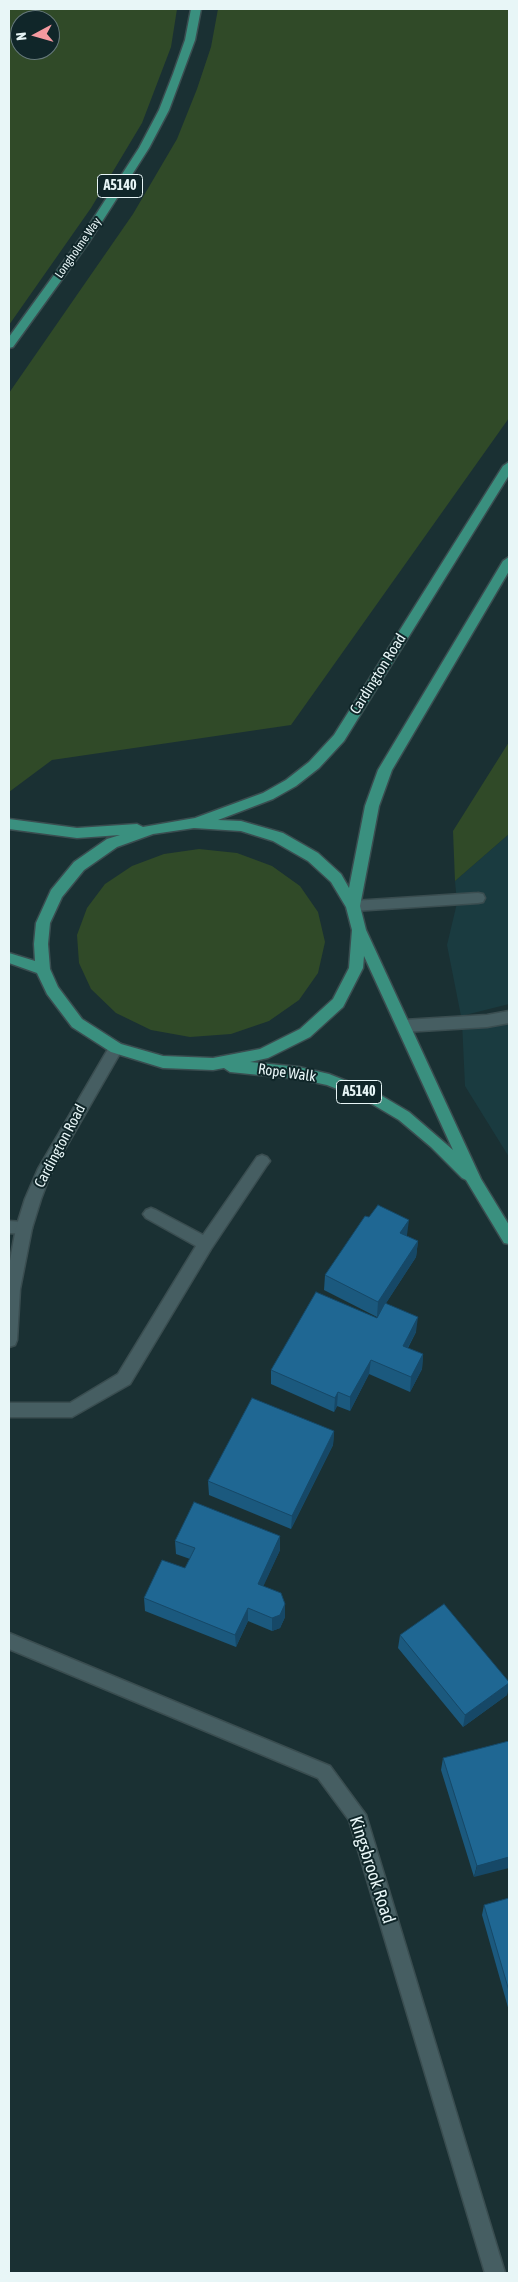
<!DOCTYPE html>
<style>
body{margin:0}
#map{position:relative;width:518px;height:2282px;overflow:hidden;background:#1a3033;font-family:"Asap Condensed",sans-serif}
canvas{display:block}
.frame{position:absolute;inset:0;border:10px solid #e8f6f7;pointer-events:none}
.north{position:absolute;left:10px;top:10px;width:50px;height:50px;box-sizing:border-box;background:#102629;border:1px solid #66797b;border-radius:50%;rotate:264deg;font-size:14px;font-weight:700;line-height:20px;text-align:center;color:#e8f6f7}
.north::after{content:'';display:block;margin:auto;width:18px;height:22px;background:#f49aa0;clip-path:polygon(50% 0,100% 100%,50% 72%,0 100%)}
</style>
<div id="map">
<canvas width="518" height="2282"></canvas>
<div class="frame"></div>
<div class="north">N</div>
</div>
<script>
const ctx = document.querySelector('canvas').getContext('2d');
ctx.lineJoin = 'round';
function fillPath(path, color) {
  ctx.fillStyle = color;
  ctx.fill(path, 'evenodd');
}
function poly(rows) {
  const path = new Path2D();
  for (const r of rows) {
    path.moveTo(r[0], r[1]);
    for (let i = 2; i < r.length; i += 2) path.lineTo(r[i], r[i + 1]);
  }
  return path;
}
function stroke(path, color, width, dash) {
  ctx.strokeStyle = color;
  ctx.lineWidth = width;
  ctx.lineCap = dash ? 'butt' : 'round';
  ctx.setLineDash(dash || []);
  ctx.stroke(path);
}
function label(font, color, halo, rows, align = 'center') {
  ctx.font = font + ' "Asap Condensed",sans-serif';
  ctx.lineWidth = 4;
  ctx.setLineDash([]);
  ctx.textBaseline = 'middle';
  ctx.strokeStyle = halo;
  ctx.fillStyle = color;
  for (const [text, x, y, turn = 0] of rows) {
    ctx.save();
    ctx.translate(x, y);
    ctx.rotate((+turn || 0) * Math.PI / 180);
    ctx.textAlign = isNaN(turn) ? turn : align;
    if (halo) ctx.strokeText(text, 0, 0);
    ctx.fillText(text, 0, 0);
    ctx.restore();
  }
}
fillPath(poly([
 [509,834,509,1004,461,1016,447,945,457,903,455,881],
 [509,1010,509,1157,465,1086,462,1022]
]), '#1a3b40');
fillPath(poly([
 [9,9,177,9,171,47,142,123,91,208,9,325],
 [20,20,50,20,50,50,20,50],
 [218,9,509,9,509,418,291,725,52,760,9,792,9,393,133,214,177,139,197,89,211,47],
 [509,742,509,834,455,881,453,831],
 [199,849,237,853,272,866,300,886,318,912,325,942,318,973,299,1000,269,1021,231,1034,190,1037,151,1030,116,1013,91,989,79,963,77,935,87,908,105,884,132,866,164,854]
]), '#304a28');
const service = poly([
 [478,893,483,894,485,898,483,902,478,903,353,911,348,910,346,906,348,902,353,901,478,893],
 [509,1011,509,1023,487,1027,404,1032,399,1030,397,1026,399,1022,404,1020,487,1015,509,1011],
 [262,1155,267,1157,270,1161,267,1165,211,1249,130,1384,72,1417,9,1417,9,1403,70,1403,118,1374,196,1246,146,1218,143,1214,146,1210,151,1208,156,1210,203,1235,257,1157,262,1155],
 [9,1221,24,1222,29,1223,32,1228,29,1233,24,1234,9,1233,9,1221]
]);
const minor = poly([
 [116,1042,121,1044,123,1048,50,1175,41,1199,32,1228,20,1289,17,1340,15,1345,9,1347,9,1266,16,1228,25,1199,38,1169,111,1044,116,1042],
 [9,1633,330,1766,366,1815,505,2273,485,2273,349,1820,318,1778,9,1649,9,1633]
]);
const primary = poly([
 [191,9,201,9,195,40,169,110,149,148,89,242,13,347,9,348,9,337,80,239,139,148,159,110,173,74,185,40,191,9],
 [509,462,509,475,344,741,319,768,296,786,273,799,218,820,241,821,283,833,318,853,341,874,349,888,365,806,378,770,503,561,509,557,509,571,392,770,379,806,360,906,366,930,481,1179,509,1225,509,1244,504,1243,466,1180,462,1178,431,1147,399,1120,367,1101,327,1085,299,1079,230,1072,224,1068,213,1070,163,1068,111,1052,72,1027,47,994,37,973,9,963,9,953,35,961,34,944,36,923,51,890,74,862,107,839,120,835,77,838,9,829,9,819,77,828,137,824,143,827,195,818,263,793,286,780,309,762,334,735,503,466,509,462],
 [194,828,241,831,273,841,308,861,331,882,346,907,352,930,349,968,333,999,300,1029,260,1049,213,1058,163,1056,121,1044,82,1019,58,987,50,969,48,944,50,923,62,897,84,870,117,847,153,834,194,828],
 [364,956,453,1150,409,1112,377,1093,329,1074,299,1067,250,1062,268,1058,310,1037,343,1007,363,968,364,956]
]);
stroke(service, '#3a4d50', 3);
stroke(minor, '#3a4d50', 3);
stroke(primary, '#3a4d50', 3);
fillPath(service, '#465e62');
fillPath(minor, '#465e62');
fillPath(primary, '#3a907f');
fillPath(poly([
 [407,1235,407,1236,418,1241,416,1257,386,1303,416,1332,408,1348,423,1354,422,1369,410,1392,369,1374,350,1411,337,1406,334,1412,271,1384,271,1370,377,1318,383,1308,377,1317,324,1290,325,1275],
 [334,1431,333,1445,291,1529,209,1495,208,1481],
 [175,1541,280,1550,263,1586,285,1617,280,1628,272,1631,248,1621,236,1647,145,1611,144,1598,185,1568,190,1559,176,1554],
 [400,1635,509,1682,507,1695,463,1727,398,1648],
 [509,1741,474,1877,441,1770,443,1758],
 [509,1898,509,2011,482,1915,484,1905]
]), '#1b597e');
fillPath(poly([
 [409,1220,407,1235,399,1248,400,1233],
 [418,1241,416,1257,377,1317,378,1302],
 [418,1317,416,1332,401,1360,403,1346],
 [423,1354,422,1369,410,1392,411,1377],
 [371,1360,369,1374,350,1411,350,1397],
 [338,1392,337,1406,334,1412,335,1398],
 [334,1431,333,1445,291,1529,292,1516],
 [280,1536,280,1550,258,1598,258,1584],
 [285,1604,285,1617,280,1628,272,1631,272,1618],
 [248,1608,248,1621,236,1647,235,1635],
 [509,1683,507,1695,463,1727,465,1715],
 [509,1857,509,1868,474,1877,477,1866]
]), '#164867');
const building = poly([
 [378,1205,409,1220,400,1233,418,1241,378,1302,325,1275,365,1216,369,1217,378,1205],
 [316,1292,377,1318,385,1303,418,1317,403,1346,423,1354,411,1377,371,1360,350,1397,338,1392,335,1398,271,1370,316,1292],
 [252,1398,334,1431,292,1516,208,1481,252,1398],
 [194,1502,280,1536,258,1584,281,1593,285,1604,280,1615,272,1618,248,1608,235,1635,144,1598,162,1560,185,1568,195,1548,175,1541,194,1502],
 [444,1604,509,1682,509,1683,465,1715,400,1635,444,1604],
 [509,1741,509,1857,477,1866,443,1758,509,1741],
 [509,1898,509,1991,484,1905,509,1898]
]);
fillPath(building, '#1f6793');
stroke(building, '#164867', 1);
label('12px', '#e8f6f7', '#102629', [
 ["Longholme Way",78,248,-55]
]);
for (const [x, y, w] of [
 [120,186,45],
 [359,1092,45]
]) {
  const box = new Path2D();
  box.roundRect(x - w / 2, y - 11.5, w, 23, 4);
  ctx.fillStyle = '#102629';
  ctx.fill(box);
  stroke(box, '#e8f6f7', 1);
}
label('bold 14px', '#e8f6f7', null, [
 ["A5140",120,186],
 ["A5140",359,1092]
]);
label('15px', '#e8f6f7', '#102629', [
 ["Cardington Road",378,674,-58],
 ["Rope Walk",287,1073,8],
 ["Cardington Road",60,1146,-62]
]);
label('18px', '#e8f6f7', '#102629', [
 ["Kingsbrook Road",372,1870,72]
]);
</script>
